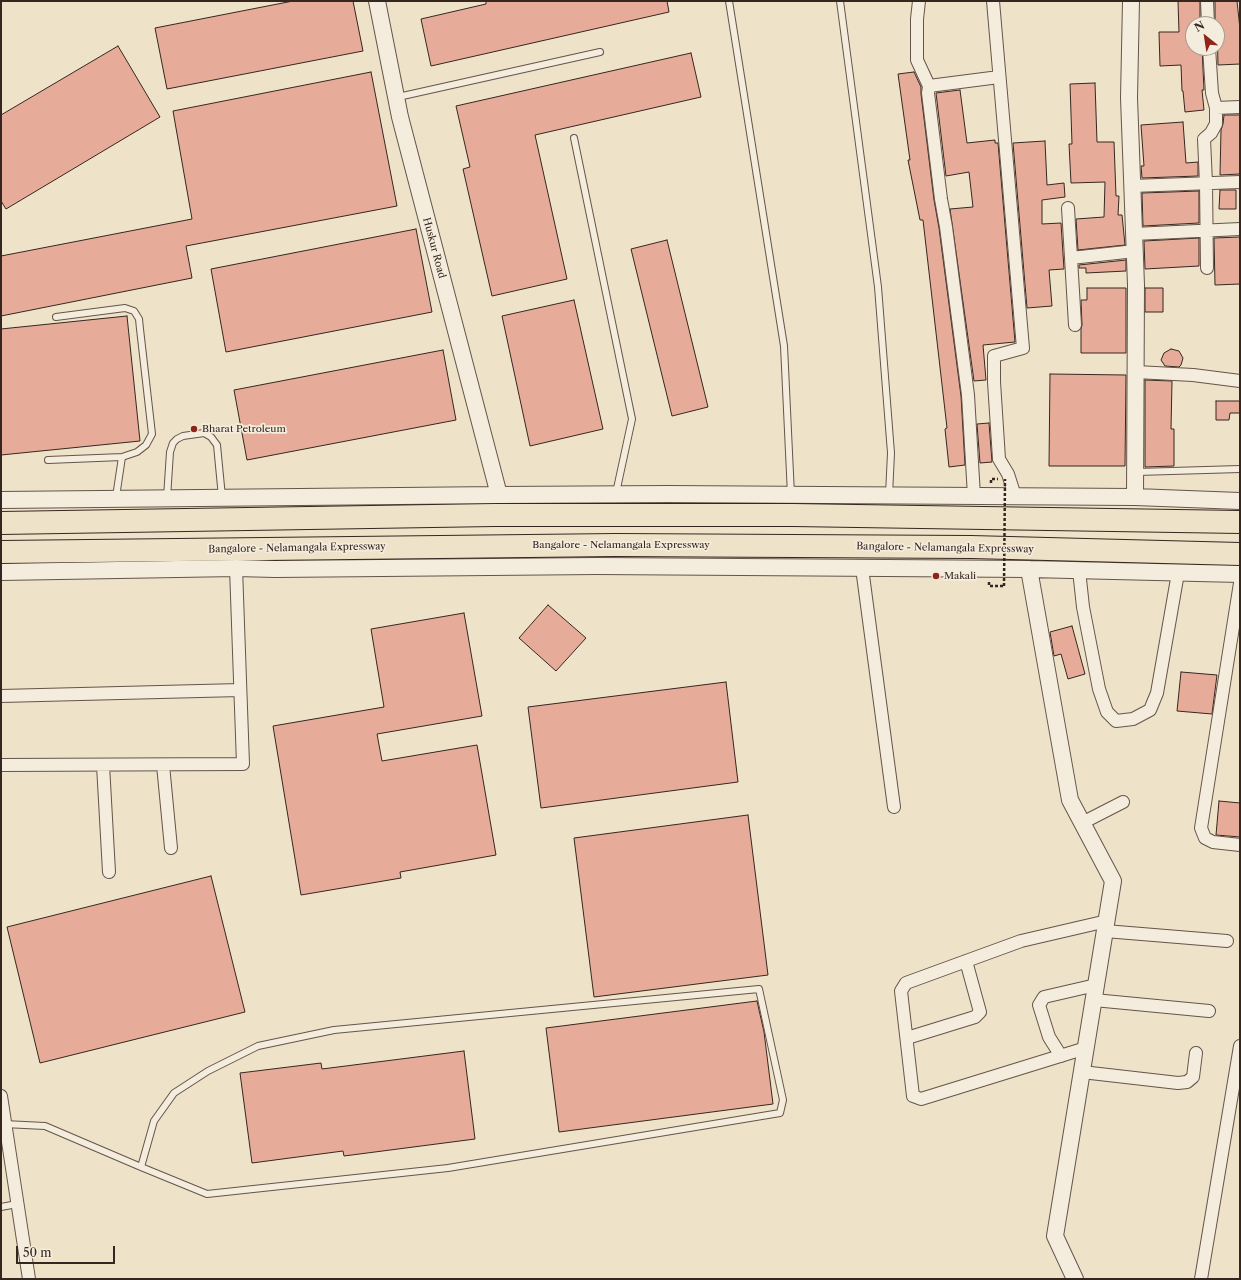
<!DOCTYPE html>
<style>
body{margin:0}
#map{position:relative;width:1241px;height:1280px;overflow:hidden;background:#eee2c9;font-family:"Libre Caslon Text",serif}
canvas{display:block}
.frame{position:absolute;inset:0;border:2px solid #362620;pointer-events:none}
.north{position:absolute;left:1185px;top:16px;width:40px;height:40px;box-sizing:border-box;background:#f4ecdc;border:1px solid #a89d91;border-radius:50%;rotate:330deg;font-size:11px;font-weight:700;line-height:16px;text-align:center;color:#362620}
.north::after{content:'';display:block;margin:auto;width:14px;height:18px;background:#8f2418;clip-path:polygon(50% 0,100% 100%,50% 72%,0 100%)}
.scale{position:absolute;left:16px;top:1246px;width:99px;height:18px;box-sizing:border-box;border:2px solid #362620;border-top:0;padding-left:5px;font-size:12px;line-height:14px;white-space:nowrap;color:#362620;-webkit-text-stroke:3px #f4ecdc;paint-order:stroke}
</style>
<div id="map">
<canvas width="1241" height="1280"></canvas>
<div class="frame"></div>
<div class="north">N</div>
<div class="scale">50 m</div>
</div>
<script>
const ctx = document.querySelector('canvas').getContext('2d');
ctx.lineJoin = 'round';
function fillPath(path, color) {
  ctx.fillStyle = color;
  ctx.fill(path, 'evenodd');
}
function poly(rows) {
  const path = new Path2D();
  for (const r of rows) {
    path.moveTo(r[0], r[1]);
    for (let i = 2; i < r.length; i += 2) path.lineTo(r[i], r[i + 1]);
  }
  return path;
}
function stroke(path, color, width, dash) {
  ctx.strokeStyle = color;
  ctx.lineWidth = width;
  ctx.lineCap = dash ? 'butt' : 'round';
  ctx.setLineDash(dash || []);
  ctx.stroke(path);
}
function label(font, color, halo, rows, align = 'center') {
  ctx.font = font + ' "Libre Caslon Text",serif';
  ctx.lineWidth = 3.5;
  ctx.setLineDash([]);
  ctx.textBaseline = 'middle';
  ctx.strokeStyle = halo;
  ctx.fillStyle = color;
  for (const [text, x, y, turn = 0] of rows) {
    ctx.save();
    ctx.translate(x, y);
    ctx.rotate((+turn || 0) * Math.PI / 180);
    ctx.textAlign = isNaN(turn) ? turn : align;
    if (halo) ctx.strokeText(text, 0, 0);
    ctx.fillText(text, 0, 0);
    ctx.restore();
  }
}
const building = poly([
 [293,1,353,1,363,51,167,89,155,28,293,1],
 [486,1,667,1,669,12,431,66,421,19,486,4,486,1],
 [1178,1,1200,1,1200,24,1193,24,1193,48,1202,48,1204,90,1202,90,1204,110,1185,112,1183,91,1182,91,1181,65,1160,66,1159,32,1179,32,1178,1],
 [1215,1,1237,1,1240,29,1240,64,1218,65,1217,24,1215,24,1215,1],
 [118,46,160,117,6,209,1,201,1,115,118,46],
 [691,53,701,97,535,135,567,279,492,296,463,169,470,167,456,106,691,53],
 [371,72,397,206,186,246,192,278,1,316,1,256,192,219,173,111,371,72],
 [914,72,921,87,921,94,934,200,939,228,961,396,965,465,949,467,945,429,947,428,923,220,920,220,908,160,910,160,898,74,914,72],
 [1095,83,1097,142,1114,142,1116,196,1119,196,1118,215,1122,215,1125,245,1078,250,1076,219,1104,217,1105,182,1071,183,1069,144,1072,144,1070,84,1095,83],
 [960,90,967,143,995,140,995,143,998,143,1015,342,983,345,986,380,974,381,950,209,973,207,969,172,946,176,936,93,960,90],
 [1224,115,1240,115,1240,174,1220,175,1221,130,1223,124,1224,115],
 [1183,122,1186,163,1198,162,1198,176,1142,178,1141,166,1144,166,1141,125,1183,122],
 [1045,141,1047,185,1064,183,1065,197,1042,200,1042,224,1061,223,1064,269,1049,270,1052,306,1027,308,1013,143,1045,141],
 [1220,190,1236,190,1236,209,1219,209,1220,190],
 [1199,191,1199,223,1143,226,1142,193,1199,191],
 [416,229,432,312,226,352,211,269,416,229],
 [1240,237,1240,284,1215,285,1214,238,1240,237],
 [1199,238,1199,266,1145,269,1144,241,1199,238],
 [667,240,708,407,672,416,631,249,667,240],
 [1126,260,1126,271,1086,273,1086,268,1079,268,1079,265,1126,260],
 [1087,288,1126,288,1126,353,1081,353,1081,329,1082,325,1081,300,1087,300,1087,288],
 [1145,288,1163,288,1163,312,1145,312,1145,288],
 [574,300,603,429,530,446,502,316,574,300],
 [127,316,140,441,1,455,1,329,127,316],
 [1171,349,1179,351,1183,358,1181,365,1179,367,1165,366,1161,360,1164,353,1171,349],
 [443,350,456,420,247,460,234,390,443,350],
 [1050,374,1126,375,1125,466,1049,466,1050,374],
 [1145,380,1172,381,1171,429,1174,429,1174,466,1145,467,1145,380],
 [1216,401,1240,401,1240,413,1230,413,1229,420,1216,420,1216,401],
 [989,423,992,462,980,463,977,424,989,423],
 [548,605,586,638,556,671,519,638,548,605],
 [464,613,482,716,377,734,382,761,477,745,496,855,400,872,401,878,301,895,273,726,384,707,371,629,464,613],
 [1072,626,1085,674,1068,679,1061,654,1054,656,1050,632,1072,626],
 [1181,672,1217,675,1212,714,1177,711,1181,672],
 [726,682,738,782,541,808,528,707,726,682],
 [1219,801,1240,803,1240,837,1216,835,1219,801],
 [748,815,768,975,594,997,574,838,748,815],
 [211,876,245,1012,40,1063,7,927,211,876],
 [757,1001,764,1032,773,1104,559,1132,546,1028,757,1001],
 [464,1051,475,1139,344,1156,343,1151,252,1163,240,1073,321,1063,322,1069,464,1051]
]);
fillPath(building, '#e7ac99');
stroke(building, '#362620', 1);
const service = poly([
 [729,1,784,346,791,495],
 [840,1,878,287,891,453,889,495],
 [398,97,600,52],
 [574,138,632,419,616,493],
 [48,460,122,457,137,452,146,445,152,434,140,329,139,319,134,311,125,308,56,317],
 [1137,472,1240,469],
 [116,497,122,457],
 [167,498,170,452,173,443,177,439,183,436,204,433,211,437,217,445,222,497],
 [4,1124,45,1126,141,1167,207,1194,448,1168,780,1113,783,1100,759,989,334,1030,258,1046,208,1071,174,1093,154,1121,141,1167],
 [1,1207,17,1204]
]);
const minor = poly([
 [919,1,917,19,917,60,929,86,999,77],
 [993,1,1023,348,994,356,994,382,999,459,1008,474,1015,496],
 [1207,1,1208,24],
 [1209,48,1212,93,1216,108,1240,107],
 [929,86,928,93,941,199,946,227,968,395,974,496],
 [1132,186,1240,182],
 [1068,208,1071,258],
 [1134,234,1240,229],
 [1207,268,1206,183,1204,139,1211,133,1216,124,1216,108],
 [1075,325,1071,258,1135,251],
 [1136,372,1193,375,1240,381],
 [862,568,894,807],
 [1079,570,1083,607,1099,689,1107,712,1116,721,1133,719,1150,710,1157,693,1178,573],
 [1240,583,1201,828,1205,838,1213,842,1240,845],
 [1,696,240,690],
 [1,765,243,764,236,568],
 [103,765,109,872],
 [163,765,171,848],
 [1082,823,1123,802],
 [1105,931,1227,941],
 [1094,1000,1209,1011],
 [907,1038,975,1017,980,1012,966,961],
 [1086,1048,921,1099,913,1096,901,991,906,983,1021,941,1107,921],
 [1061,1056,1049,1037,1039,1005,1044,997,1096,985],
 [1082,1072,1178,1083,1187,1082,1193,1077,1196,1053],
 [1,1096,29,1279],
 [1201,1279,1240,1046]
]);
const tertiary = poly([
 [377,1,400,117,499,495],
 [1131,1,1129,98,1136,285,1135,497],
 [1,500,499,495,668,494,1135,497,1240,501],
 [1029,569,1070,800,1113,881,1055,1236,1075,1279],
 [1,572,236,568,275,569,597,566,1029,569,1240,574]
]);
const motorway = poly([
 [1,523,494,515,793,515,1240,522],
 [1,552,616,545,971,547,1240,554]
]);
stroke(service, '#64554a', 8);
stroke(minor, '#64554a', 14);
stroke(tertiary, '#64554a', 18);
stroke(motorway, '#362620', 24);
stroke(poly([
 [991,483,991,479,998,479],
 [989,582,989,586,1004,586]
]), '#362620', 2.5, [3, 2]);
stroke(service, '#f4ecdc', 6);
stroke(minor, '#f4ecdc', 12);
stroke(tertiary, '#f4ecdc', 16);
stroke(motorway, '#eee2c9', 22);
stroke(poly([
 [1004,586,1005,479]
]), '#362620', 2.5, [3, 2]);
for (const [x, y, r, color] of [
 [194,429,4,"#8f2418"],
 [936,576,4,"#8f2418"]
]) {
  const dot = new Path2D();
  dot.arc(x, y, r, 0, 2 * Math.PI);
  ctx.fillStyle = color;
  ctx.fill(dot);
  stroke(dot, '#f4ecdc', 1.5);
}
label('10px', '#362620', '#f4ecdc', [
 ["Huskur Road",434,248,75],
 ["Bangalore - Nelamangala Expressway",621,545],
 ["Bangalore - Nelamangala Expressway",297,548,-1],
 ["Bangalore - Nelamangala Expressway",945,548,1]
]);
label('10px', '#362620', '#f4ecdc', [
 ["Bharat Petroleum",202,429],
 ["Makali",944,576]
], 'left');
</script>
